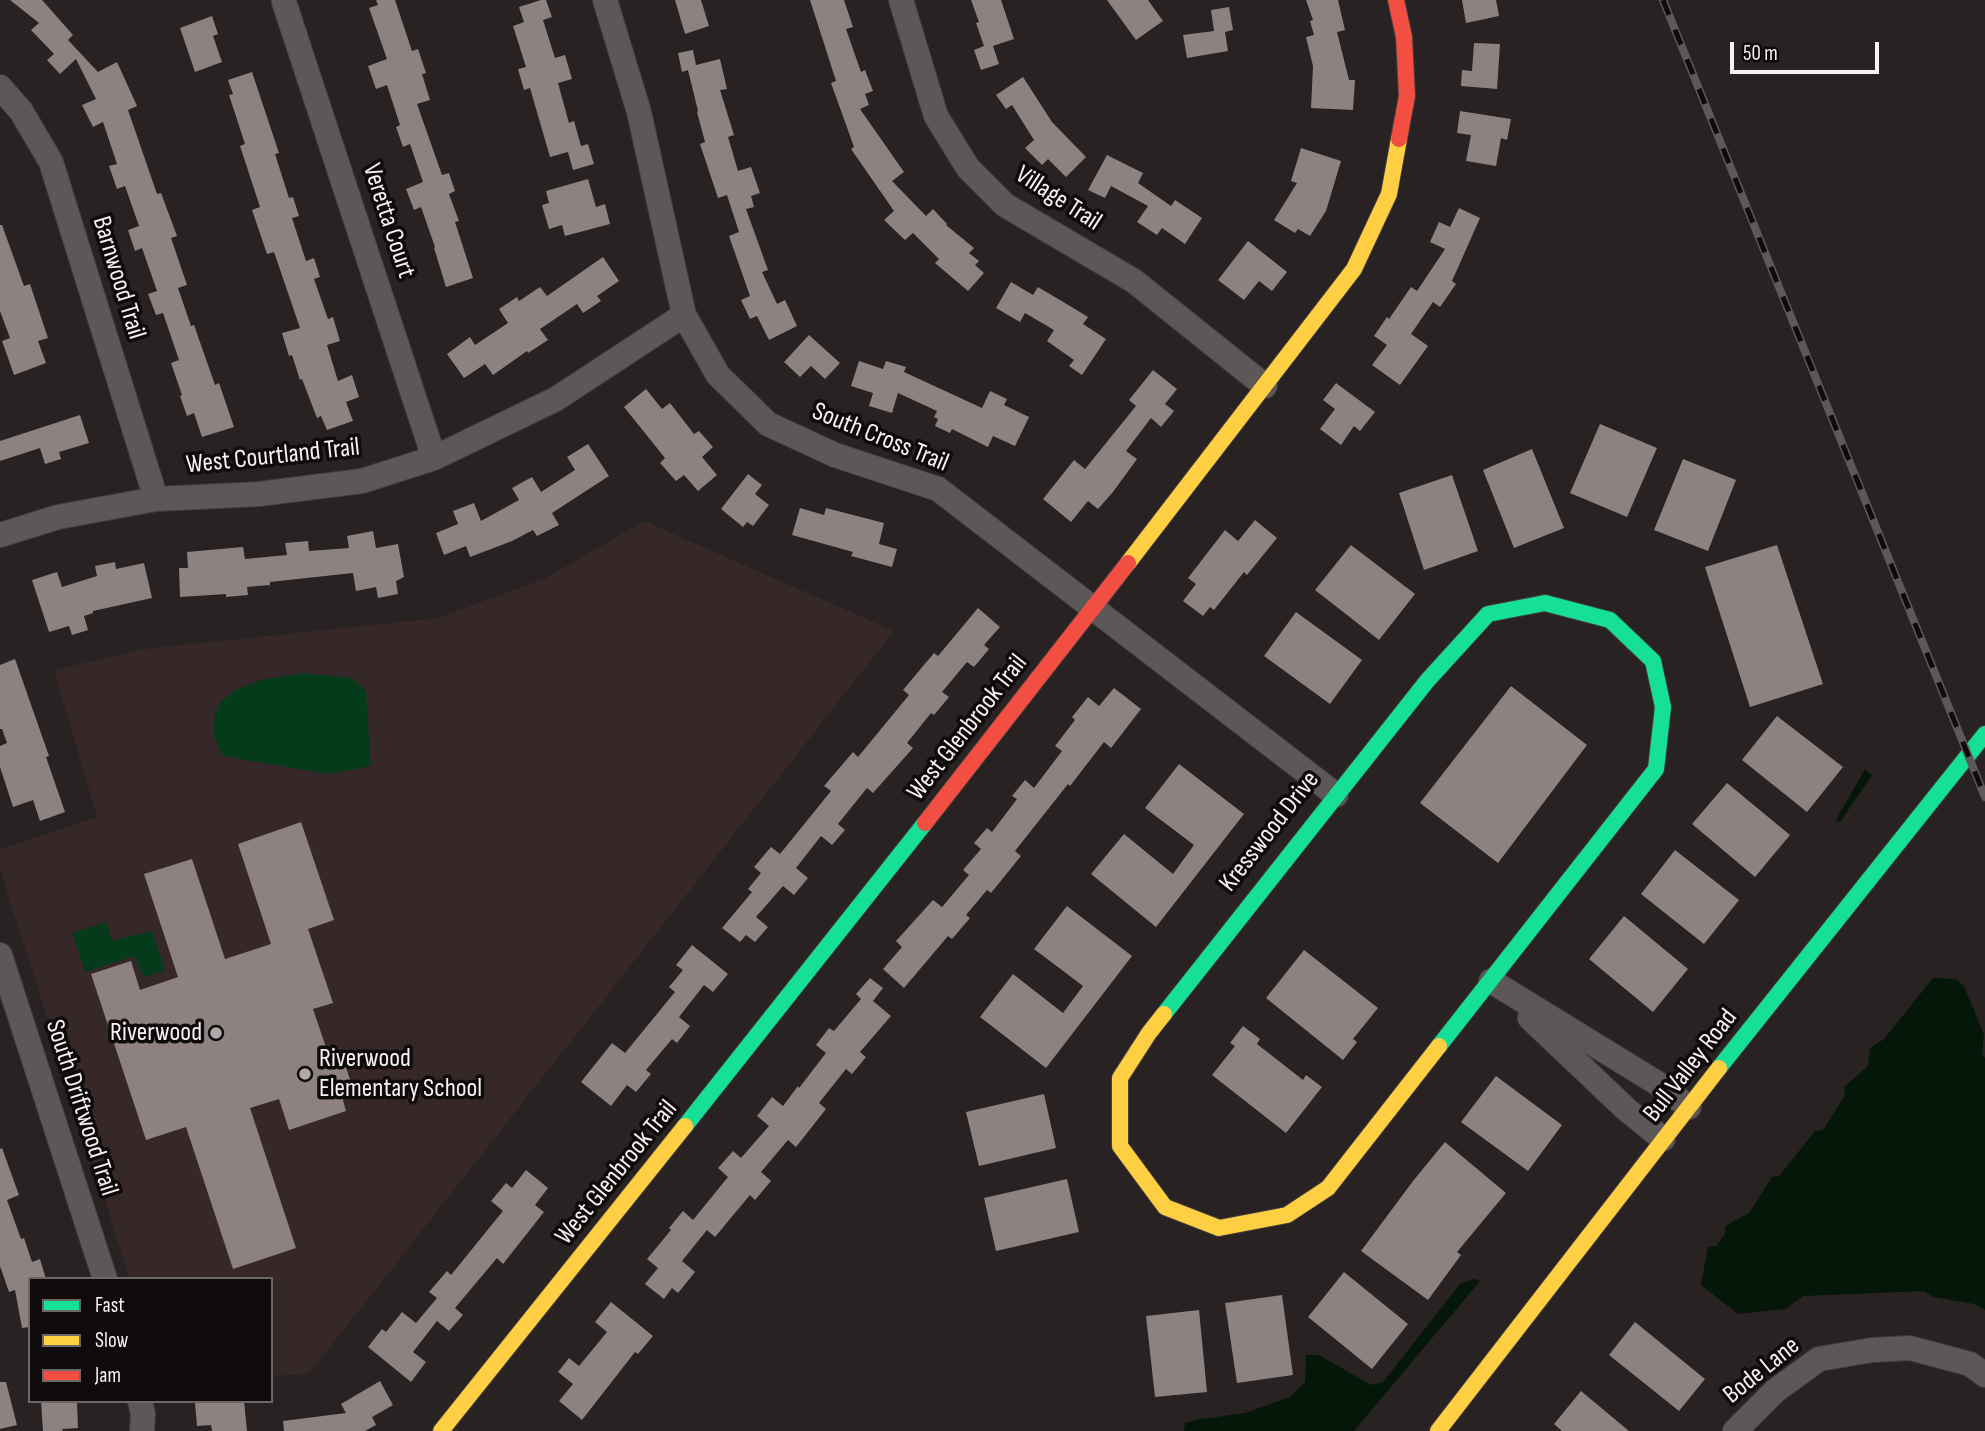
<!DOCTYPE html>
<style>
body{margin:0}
#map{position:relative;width:1985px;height:1431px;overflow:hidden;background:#282222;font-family:"Sofia Sans Condensed",sans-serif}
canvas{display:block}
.legend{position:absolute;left:28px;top:1277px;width:245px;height:126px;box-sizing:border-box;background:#0f0b0b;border:2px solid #6d6767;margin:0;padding:9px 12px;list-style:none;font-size:21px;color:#f9f1f2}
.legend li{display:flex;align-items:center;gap:14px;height:35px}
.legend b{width:35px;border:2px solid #6d6767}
.scale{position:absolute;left:1730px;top:42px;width:149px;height:32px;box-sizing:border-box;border:4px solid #f9f1f2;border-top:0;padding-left:9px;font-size:21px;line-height:24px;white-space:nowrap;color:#f9f1f2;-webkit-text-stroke:5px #0f0b0b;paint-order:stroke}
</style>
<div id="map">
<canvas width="1985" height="1431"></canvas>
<ul class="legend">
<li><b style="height:9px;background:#16e098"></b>Fast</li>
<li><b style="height:9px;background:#ffcf43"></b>Slow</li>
<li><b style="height:9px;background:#f24e42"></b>Jam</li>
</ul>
<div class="scale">50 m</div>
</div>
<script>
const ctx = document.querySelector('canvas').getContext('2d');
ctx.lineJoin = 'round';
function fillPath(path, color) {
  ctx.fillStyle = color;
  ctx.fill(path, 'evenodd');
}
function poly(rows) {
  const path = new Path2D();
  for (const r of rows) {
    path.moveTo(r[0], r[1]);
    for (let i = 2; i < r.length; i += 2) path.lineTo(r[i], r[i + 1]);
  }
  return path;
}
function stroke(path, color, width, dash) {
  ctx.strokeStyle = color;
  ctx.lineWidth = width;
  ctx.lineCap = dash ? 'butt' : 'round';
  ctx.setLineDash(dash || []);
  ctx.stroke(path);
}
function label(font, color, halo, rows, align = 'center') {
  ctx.font = font + ' "Sofia Sans Condensed",sans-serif';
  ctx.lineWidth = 7;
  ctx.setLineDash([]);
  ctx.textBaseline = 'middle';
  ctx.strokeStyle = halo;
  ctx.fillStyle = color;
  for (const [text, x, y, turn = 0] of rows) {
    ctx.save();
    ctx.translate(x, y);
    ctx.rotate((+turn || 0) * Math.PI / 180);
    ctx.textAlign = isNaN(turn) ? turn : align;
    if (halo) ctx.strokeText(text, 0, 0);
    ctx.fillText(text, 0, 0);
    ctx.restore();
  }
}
fillPath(poly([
 [644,521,894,631,309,1374,271,1376,271,1279,130,1279,0,869,0,849,97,817,54,670,144,649,438,618,546,578]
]), '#362829');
fillPath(poly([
 [303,673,352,678,366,691,371,766,329,774,223,756,213,735,215,714,221,701,236,690,261,680],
 [106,922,112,941,152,931,165,970,144,977,134,956,85,972,72,933]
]), '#053a1a');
fillPath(poly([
 [1865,769,1872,775,1840,822,1836,820],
 [1933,978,1956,979,1964,986,1984,1035,1982,1054,1985,1058,1985,1310,1974,1304,1933,1297,1924,1291,1803,1296,1786,1309,1738,1314,1701,1285,1708,1247,1716,1246,1725,1234,1725,1226,1749,1213,1772,1177,1779,1176,1815,1131,1823,1130,1845,1095,1844,1087,1868,1066,1870,1048,1884,1039],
 [1474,1279,1480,1281,1354,1431,1184,1431,1185,1423,1201,1419,1245,1413,1290,1397,1305,1382,1306,1355,1319,1355,1371,1385,1383,1382,1460,1284]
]), '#051709');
fillPath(poly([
 [10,0,42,0,73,35,68,40,98,72,117,62,137,106,128,110,157,194,161,193,177,236,171,238,187,285,178,288,191,326,194,325,215,385,219,383,234,427,202,437,194,413,187,416,180,396,182,395,171,363,179,360,163,313,156,315,148,294,157,291,142,248,135,251,128,230,139,226,125,186,117,189,109,166,117,164,103,122,93,127,82,105,96,99,76,59,60,74,47,60,54,54,31,30,39,23],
 [376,0,395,0,412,51,418,49,426,73,422,74,430,100,417,104,442,175,449,173,455,191,449,194,459,221,455,222,473,278,446,287,434,248,435,247,421,207,414,210,406,189,423,182,410,144,403,147,396,127,400,125,387,85,376,89,368,66,387,59,369,8,378,5],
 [541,0,546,0,552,17,543,20,555,58,565,55,572,79,558,83,569,123,574,121,581,146,588,144,594,164,573,170,568,152,550,157,530,88,524,90,518,69,526,67,513,26,524,22,519,7],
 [675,0,701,0,709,26,685,34],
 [810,0,844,0,853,27,846,29,861,72,865,70,873,91,865,94,869,105,860,109,904,172,892,181,926,216,933,209,947,224,946,225,974,248,969,253,979,261,975,265,984,273,968,291,935,263,939,259,913,233,905,240,884,220,894,211,851,149,854,147,831,83,836,81],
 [971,0,1001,0,1014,39,993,46,999,64,981,70,974,50,984,46,976,23,979,22],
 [1107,0,1148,0,1163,21,1136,40],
 [1306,0,1338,0,1345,30,1337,32,1349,80,1355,80,1353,110,1311,108,1313,66,1306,37,1314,35,1310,21,1313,20],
 [1462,0,1496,0,1499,16,1466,23],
 [1229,7,1233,30,1225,32,1228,51,1187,58,1183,35,1214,31,1211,10],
 [212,16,218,34,213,36,222,62,195,72,180,28],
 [1474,43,1500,44,1497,89,1461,86,1462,70,1472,71],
 [693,50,696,65,720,59,727,89,720,90,734,135,728,137,738,171,751,167,760,193,751,196,754,207,746,209,768,270,762,272,777,304,785,300,797,326,769,340,757,316,750,319,741,300,750,296,729,236,739,232,727,195,718,198,700,144,705,142,697,112,698,111,688,70,682,72,678,53],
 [252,72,279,153,275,154,289,198,293,197,299,216,292,218,306,261,314,258,320,277,314,279,328,319,333,317,340,341,327,345,338,381,352,375,359,397,346,402,353,421,327,430,321,416,317,418,302,379,300,380,292,355,289,356,282,333,300,328,274,252,267,254,252,210,260,207,240,146,245,144,229,95,233,94,228,80],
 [1023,77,1052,122,1086,157,1066,177,1048,159,1042,165,1025,148,1034,140,1012,105,1006,109,996,95],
 [1460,111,1511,119,1507,140,1501,138,1496,166,1466,161,1471,135,1457,133],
 [1301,148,1341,161,1326,211,1310,236,1298,229,1295,233,1274,220,1297,183,1291,181],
 [1107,155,1143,173,1138,183,1171,206,1175,200,1202,218,1185,244,1162,228,1157,235,1137,222,1148,206,1111,186,1105,198,1088,190],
 [588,179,596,207,605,204,610,224,565,236,562,225,549,229,542,205,549,203,546,191],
 [1459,208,1480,218,1452,281,1456,284,1440,307,1433,302,1411,334,1428,346,1400,385,1372,365,1387,345,1374,336,1387,317,1389,319,1411,287,1417,291,1445,249,1430,242,1439,222,1450,227],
 [0,225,2,225,24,286,30,284,48,338,38,341,46,363,14,375,2,341,10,338,0,311],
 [1248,241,1287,272,1272,291,1259,281,1244,300,1218,280],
 [603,257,619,281,597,296,601,301,583,313,577,304,540,329,548,340,528,353,527,351,493,375,485,364,464,378,447,354,470,337,475,345,508,323,499,309,517,297,519,301,540,287,547,296],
 [1011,282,1033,295,1038,287,1070,306,1088,317,1083,324,1106,339,1082,375,1069,366,1074,360,1047,341,1054,330,1025,313,1020,322,996,308],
 [809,335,840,363,825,379,811,366,800,377,784,362],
 [859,361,883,369,886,361,906,367,904,372,982,408,990,391,1007,399,1004,405,1029,417,1015,446,993,436,988,447,952,429,950,433,935,426,938,419,934,417,937,411,898,393,892,413,869,406,873,393,851,386],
 [1153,370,1177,389,1165,404,1174,411,1161,427,1151,418,1126,451,1137,459,1113,492,1098,509,1088,501,1071,522,1043,499,1074,460,1085,469,1136,406,1129,400],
 [1336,383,1375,412,1360,431,1354,426,1341,445,1320,429,1335,409,1323,400],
 [646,389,662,409,670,403,694,434,699,431,713,447,702,457,717,475,698,491,684,475,676,481,660,463,665,458,624,407],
 [80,415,89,443,59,452,61,459,45,464,40,448,0,461,0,441],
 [1600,424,1657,448,1627,517,1570,493],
 [588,444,609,476,552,513,559,525,537,536,533,530,512,541,470,557,466,546,444,555,436,533,458,524,453,511,474,503,481,521,519,500,512,488,532,477,541,492,575,470,567,457],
 [1532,449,1564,528,1514,548,1483,470],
 [1683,459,1736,480,1708,551,1654,530],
 [748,474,762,485,755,494,769,505,753,526,747,522,743,527,721,509],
 [1452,475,1478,551,1424,570,1399,493],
 [800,508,824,515,826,508,884,523,879,544,897,549,892,567,851,556,853,552,792,535],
 [1255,520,1277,538,1247,575,1244,572,1214,610,1210,607,1203,616,1183,601,1196,584,1188,578,1225,530,1238,541],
 [373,531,376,548,398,544,404,577,396,581,398,594,378,598,376,587,356,591,353,573,270,582,270,585,247,587,248,595,226,597,226,594,180,597,179,568,188,568,187,552,243,547,245,559,287,555,285,543,308,541,309,551,349,548,347,536],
 [1351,545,1415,594,1379,640,1315,590],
 [1777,545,1823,684,1750,707,1705,567],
 [115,562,116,569,144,563,152,598,93,611,93,613,84,616,88,630,72,635,69,626,49,632,32,580,57,572,62,587,97,576,95,566],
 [978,608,1000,627,984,645,989,649,974,667,967,662,942,692,949,697,934,715,931,713,907,743,913,748,873,793,867,788,838,824,845,830,832,845,821,836,796,868,808,878,794,895,783,886,756,917,768,927,755,942,746,935,740,942,722,928,752,892,748,889,761,873,754,867,771,847,780,854,831,791,824,786,853,752,858,757,909,695,903,690,934,653,938,656],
 [1296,612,1362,660,1330,704,1264,656],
 [15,659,49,756,46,757,65,812,40,821,33,800,13,807,0,767,0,746,7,743,2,729,0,729,0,665],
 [1511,686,1587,745,1498,863,1420,803],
 [1114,688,1141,709,1111,748,1104,742,1070,786,1068,784,1015,851,1021,856,991,893,987,890,966,915,970,918,952,939,948,936,904,988,883,969,902,947,896,941,933,900,942,907,969,875,963,870,981,849,974,843,987,828,992,832,1017,799,1012,796,1025,780,1034,788,1062,751,1055,746,1075,720,1072,717,1088,697,1099,706],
 [1777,716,1843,767,1807,812,1742,760],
 [1179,764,1244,814,1156,927,1091,874,1124,834,1173,874,1194,845,1145,808],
 [1727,783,1790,835,1755,877,1692,824],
 [301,822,334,920,308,929,333,1003,313,1009,331,1062,343,1058,353,1089,341,1093,346,1111,289,1130,279,1099,250,1108,296,1248,233,1269,186,1127,146,1140,91,974,131,961,140,990,178,977,144,874,192,859,225,959,271,944,238,844],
 [1675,850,1739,900,1704,944,1641,894],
 [1067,906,1132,956,1046,1068,980,1017,1013,974,1063,1013,1083,986,1034,949],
 [1624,916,1688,969,1653,1012,1589,959],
 [692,945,728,974,713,992,704,985,679,1017,690,1026,677,1043,672,1039,646,1070,651,1074,636,1092,627,1085,611,1106,581,1082,612,1043,625,1053,675,992,669,987,683,970,676,965],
 [1304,950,1378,1008,1353,1039,1357,1042,1343,1060,1266,998],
 [870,978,883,988,873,1001,891,1016,860,1052,866,1057,852,1074,846,1069,819,1103,826,1109,796,1147,788,1140,761,1172,771,1181,755,1200,750,1195,715,1237,707,1230,682,1261,695,1272,678,1293,672,1288,664,1299,645,1284,658,1268,647,1259,671,1230,669,1228,683,1211,693,1220,728,1177,718,1168,733,1151,741,1158,769,1126,757,1116,772,1097,783,1106,798,1086,799,1088,826,1053,816,1045,829,1028,834,1031,861,999,856,994],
 [1243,1026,1260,1039,1257,1044,1303,1080,1306,1075,1322,1087,1286,1133,1212,1075,1235,1046,1230,1043],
 [1496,1076,1562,1125,1528,1171,1461,1122],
 [1044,1094,1056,1148,979,1166,966,1112],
 [1445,1142,1506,1193,1457,1252,1461,1255,1428,1300,1361,1251,1413,1181],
 [2,1148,19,1195,7,1200,21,1239,24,1238,32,1262,40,1259,46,1279,30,1279,30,1327,22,1328,15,1290,9,1292,0,1266,0,1149],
 [526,1170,548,1188,535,1205,544,1212,503,1264,497,1258,455,1308,463,1315,449,1331,437,1321,413,1352,426,1362,411,1382,368,1347,382,1329,386,1332,402,1312,416,1323,437,1298,429,1292,447,1271,451,1275,503,1211,491,1201,506,1183,512,1188],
 [1067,1179,1079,1232,996,1251,984,1198],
 [1344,1272,1408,1324,1372,1369,1308,1317],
 [1282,1295,1293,1375,1237,1383,1225,1303],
 [611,1302,653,1336,638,1354,635,1352,582,1420,559,1401,573,1384,558,1372,569,1358,579,1366,607,1332,595,1322],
 [1199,1310,1207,1392,1155,1397,1146,1316],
 [1635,1322,1705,1379,1679,1411,1609,1355],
 [380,1381,393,1405,372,1417,376,1425,365,1431,284,1431,283,1421,346,1413,341,1404],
 [0,1382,6,1382,17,1425,0,1429],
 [1581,1391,1629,1431,1562,1431,1554,1424],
 [41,1401,77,1402,78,1428,62,1429,63,1431,43,1431],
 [212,1401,244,1401,247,1431,212,1431,211,1425,197,1426,195,1403]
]), '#8e8181');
const street = poly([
 [605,0,639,112,684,315,718,375,768,424,835,455,938,489,1336,795],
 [901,0,936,116,968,168,1005,205,1134,281,1265,386],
 [284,2,434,458],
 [0,87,21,111,51,162,156,499],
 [0,535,58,517,156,499,259,494,362,481,434,458,556,399,684,315],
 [0,955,105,1279],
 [1491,981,1657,1083,1689,1107],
 [1530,1018,1626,1109,1663,1139],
 [140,1401,143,1414,142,1431],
 [1735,1431,1775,1391,1819,1359,1872,1350,1910,1348,1970,1364,1985,1375]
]);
const fast = poly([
 [1164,1014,1427,681,1488,614,1545,603],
 [1439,1046,1656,769,1663,707,1653,661,1610,620,1545,603],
 [1719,1068,1985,734],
 [685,1126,925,823]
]);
const slow = poly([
 [1128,563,1354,269,1389,194,1399,139],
 [1164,1014,1149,1033,1120,1078,1120,1146,1165,1207,1219,1228,1287,1215,1328,1188,1439,1046],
 [441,1431,685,1126],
 [1438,1431,1719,1068]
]);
const jam = poly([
 [1396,0,1404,37,1407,96,1399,139],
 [925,823,1128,563]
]);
stroke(street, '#423d3e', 26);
stroke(fast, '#423d3e', 18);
stroke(slow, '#423d3e', 18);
stroke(jam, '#423d3e', 18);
stroke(street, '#5d5858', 24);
stroke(fast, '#16e098', 16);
stroke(slow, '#ffcf43', 16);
stroke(jam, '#f24e42', 16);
const rail = poly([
 [1663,0,1985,797]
]);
stroke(rail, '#5e5959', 8);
stroke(rail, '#0f0b0b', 5, [16]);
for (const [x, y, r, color] of [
 [216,1033,7,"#b0a9a9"],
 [305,1074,7,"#b0a9a9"]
]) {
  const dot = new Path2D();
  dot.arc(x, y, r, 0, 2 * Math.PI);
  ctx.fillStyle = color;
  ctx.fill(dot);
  stroke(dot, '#0f0b0b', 2.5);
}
label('26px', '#f9f1f2', '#0f0b0b', [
 ["Village Trail",1058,199,33],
 ["Veretta Court",388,221,72],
 ["Barnwood Trail",118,278,73],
 ["South Cross Trail",880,438,22],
 ["West Courtland Trail",273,457,-6],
 ["West Glenbrook Trail",968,728,-52],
 ["Kresswood Drive",1270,832,-52],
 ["Bull Valley Road",1691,1066,-52],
 ["South Driftwood Trail",81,1108,72],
 ["West Glenbrook Trail",617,1173,-51],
 ["Bode Lane",1762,1371,-39]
]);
label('26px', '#f9f1f2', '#0f0b0b', [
 ["Riverwood",202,1033],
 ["Riverwood",319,1059,"left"],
 ["Elementary School",319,1089,"left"]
], 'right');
</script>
